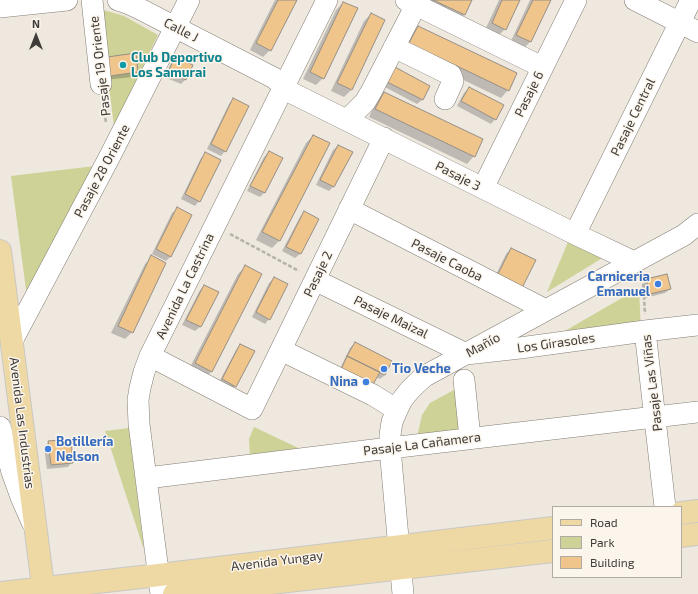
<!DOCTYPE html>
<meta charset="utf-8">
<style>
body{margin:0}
#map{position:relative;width:698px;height:594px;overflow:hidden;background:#eee8df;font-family:"Exo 2",sans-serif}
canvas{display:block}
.legend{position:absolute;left:552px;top:506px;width:130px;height:72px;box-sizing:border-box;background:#fbf5ec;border:1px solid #afaba4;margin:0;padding:5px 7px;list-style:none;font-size:12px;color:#3e3b38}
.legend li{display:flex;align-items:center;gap:8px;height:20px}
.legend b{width:20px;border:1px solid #afaba4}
.north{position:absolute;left:16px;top:16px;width:40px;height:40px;-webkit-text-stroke:3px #fbf5ec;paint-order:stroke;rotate:0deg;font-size:11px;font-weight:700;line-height:16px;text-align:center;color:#3e3b38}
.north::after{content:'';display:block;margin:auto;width:14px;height:18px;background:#3e3b38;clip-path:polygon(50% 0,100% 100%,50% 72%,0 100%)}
</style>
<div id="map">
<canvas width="698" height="594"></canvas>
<ul class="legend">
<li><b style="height:5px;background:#eed8a3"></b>Road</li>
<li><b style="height:11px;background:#cfd296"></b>Park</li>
<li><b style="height:11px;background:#efc58b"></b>Building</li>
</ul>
<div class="north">N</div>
</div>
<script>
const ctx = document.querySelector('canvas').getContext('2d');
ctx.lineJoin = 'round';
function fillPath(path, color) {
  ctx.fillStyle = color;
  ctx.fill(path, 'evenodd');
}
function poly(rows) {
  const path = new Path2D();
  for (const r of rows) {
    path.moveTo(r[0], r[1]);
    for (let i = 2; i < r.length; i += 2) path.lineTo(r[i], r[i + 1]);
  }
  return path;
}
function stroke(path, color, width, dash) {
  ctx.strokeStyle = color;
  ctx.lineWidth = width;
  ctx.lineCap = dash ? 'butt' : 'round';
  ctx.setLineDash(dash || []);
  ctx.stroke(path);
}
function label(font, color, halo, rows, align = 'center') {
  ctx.font = font + ' "Exo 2",sans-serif';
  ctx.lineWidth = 3;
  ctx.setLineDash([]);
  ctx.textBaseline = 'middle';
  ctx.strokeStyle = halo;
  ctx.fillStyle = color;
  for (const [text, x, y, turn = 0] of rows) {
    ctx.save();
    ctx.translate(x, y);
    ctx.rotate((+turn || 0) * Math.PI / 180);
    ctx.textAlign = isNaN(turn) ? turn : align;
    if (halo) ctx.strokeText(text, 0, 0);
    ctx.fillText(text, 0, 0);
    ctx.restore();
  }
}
fillPath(poly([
 [100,9,124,16,158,35,114,127],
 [95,166,28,305,11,176],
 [568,242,604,257,547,292],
 [639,288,641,331,546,342],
 [472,380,477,434,417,437,422,415,430,403],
 [254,427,311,454,250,460,249,439],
 [129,428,144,550,105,431]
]), '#cfd296');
fillPath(poly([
 [275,0,296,0,270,50,263,57,250,50],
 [411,0,471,0,464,15,457,22],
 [499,0,519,0,505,29,498,36,485,30],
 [530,0,550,0,530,42,523,49,510,43],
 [343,3,323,78,316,85,303,79,336,10],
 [371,14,351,90,344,97,331,91,364,21],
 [418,27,508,90,501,98,403,51,411,34],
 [107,58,137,72,132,77,105,80],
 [176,58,192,66,185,80,181,84,164,77,171,63],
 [391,73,429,86,422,100,417,104,383,86],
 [469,88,495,119,491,124,457,106,464,93],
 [384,93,474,156,467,164,369,117,377,100],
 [233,100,225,151,221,156,207,149,229,104],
 [313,136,279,241,272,248,256,240,306,143],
 [338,146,351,152,333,187,329,191,316,185,333,150],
 [269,152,264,193,260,197,247,191,264,157],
 [206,154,199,201,195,206,181,199,201,158],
 [177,209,171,256,166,261,152,254,172,213],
 [304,212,317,219,300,254,295,258,282,251,300,217],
 [511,249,517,292,493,281,506,254],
 [152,257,132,332,125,339,111,333,145,264],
 [245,267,211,372,204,379,188,371,238,274],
 [274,278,269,319,265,324,252,317,269,283],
 [647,280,670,289,665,293,645,298,642,285],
 [204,286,217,292,200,327,195,331,182,325,200,290],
 [355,343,385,375,380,379,376,377,336,377,350,348],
 [240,345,236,386,231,391,218,384,236,350],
 [49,442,72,462,68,467,47,469,44,447]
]), '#0003');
const building = poly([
 [278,0,297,0,271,51,256,43,278,0],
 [433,0,472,0,465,15,433,0],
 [502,0,520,0,506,30,492,23,502,0],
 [533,0,551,0,531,42,516,35,533,0],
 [343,2,358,8,324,79,310,72,343,2],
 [371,13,385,20,352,90,337,83,371,13],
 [418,26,517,73,509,91,409,43,418,26],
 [136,53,138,72,110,76,107,57,136,53],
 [175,57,193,65,186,80,168,72,175,57],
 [395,67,430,86,423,100,387,82,395,67],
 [469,87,504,105,496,120,461,101,469,87],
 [384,92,483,139,475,157,375,109,384,92],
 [233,98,249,106,226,152,211,144,233,98],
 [313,135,330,143,280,241,262,232,313,135],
 [338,145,353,152,334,187,320,180,338,145],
 [269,151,283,158,265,193,250,186,269,151],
 [205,152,221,160,200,202,185,194,205,152],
 [177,207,192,215,171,257,156,249,177,207],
 [304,211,319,219,301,254,286,247,304,211],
 [511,248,536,260,522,288,497,276,511,248],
 [151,255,166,263,133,333,118,326,151,255],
 [245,265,262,274,212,372,195,363,245,265],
 [667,274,671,289,650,294,646,279,667,274],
 [274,277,288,284,270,320,256,312,274,277],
 [204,285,219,292,201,327,186,320,204,285],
 [355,342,392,361,385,375,347,356,355,342],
 [240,344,255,351,236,387,222,379,240,344],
 [347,356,380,372,371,388,340,372,347,356],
 [71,439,73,463,51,465,48,441,71,439]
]);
fillPath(building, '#efc58b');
stroke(building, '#958f87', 1);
const minor = poly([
 [92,0,101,84],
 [118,0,127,3,138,8,274,78,292,93,575,234,634,262],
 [406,0,542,67],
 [635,0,698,32],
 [0,7,67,0],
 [394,47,451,75,453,81,445,99],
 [347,120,365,102,371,92,416,5],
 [483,188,576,0],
 [349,209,546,310],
 [575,234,691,0],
 [315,280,466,354,520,348,645,331,698,325],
 [645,331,665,507],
 [12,341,110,156,189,0],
 [281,350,373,395,397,410],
 [150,356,252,409,384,138],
 [464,380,470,438],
 [0,427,12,472,21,497,32,522],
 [147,478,373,450,698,412],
 [161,594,139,424,138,400,140,388,144,372,150,356,327,0],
 [403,594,390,448,390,435,392,422,397,410,402,400,409,391,417,383,425,376,684,235,698,224]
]);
const major = poly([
 [0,251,44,594],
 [681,513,698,511],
 [681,536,698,534],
 [0,593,159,575,553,528],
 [174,594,553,551]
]);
stroke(minor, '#847e76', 22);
stroke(major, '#c9c8c7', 24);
stroke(poly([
 [103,100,106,123],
 [230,234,299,271],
 [642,278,643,280,645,314]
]), '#b6b1aa', 2.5, [4, 2]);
stroke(minor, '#fff', 21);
stroke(major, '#eed8a3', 22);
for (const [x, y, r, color] of [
 [123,65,4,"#0f9aa8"],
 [658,284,4,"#3f7fe0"],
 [384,369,4,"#3f7fe0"],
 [366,382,4,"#3f7fe0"],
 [48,449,4,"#3f7fe0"]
]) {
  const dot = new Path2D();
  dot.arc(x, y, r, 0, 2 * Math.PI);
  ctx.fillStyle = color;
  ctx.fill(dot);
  stroke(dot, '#fbf5ec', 1.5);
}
label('13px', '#3e3b38', '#fbf5ec', [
 ["Calle J",181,30,27],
 ["Pasaje 19 Oriente",100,66,-97],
 ["Pasaje 6",529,94,-64],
 ["Pasaje Central",633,117,-64],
 ["Pasaje 28 Oriente",102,171,-62],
 ["Pasaje 3",458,176,27],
 ["Pasaje Caoba",447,260,27],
 ["Pasaje 2",318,274,-64],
 ["Avenida La Castrina",185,286,-64],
 ["Pasaje Maizal",391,317,26],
 ["Los Girasoles",556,343,-8],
 ["Mañío",483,345,-29],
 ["Pasaje Las Viñas",652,383,-97],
 ["Avenida Las Industrias",22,423,83],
 ["Pasaje La Cañamera",422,444,-7],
 ["Avenida Yungay",277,561,-7]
]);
label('bold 13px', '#0d838f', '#fbf5ec', [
 ["Club Deportivo",131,58],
 ["Los Samurai",131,73]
], 'left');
label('bold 13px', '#366cbe', '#fbf5ec', [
 ["Carniceria",650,277],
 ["Emanuel",650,292],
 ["Tio Veche",392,369,"left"],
 ["Nina",358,382],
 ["Botillería",56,442,"left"],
 ["Nelson",56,457,"left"]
], 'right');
</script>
